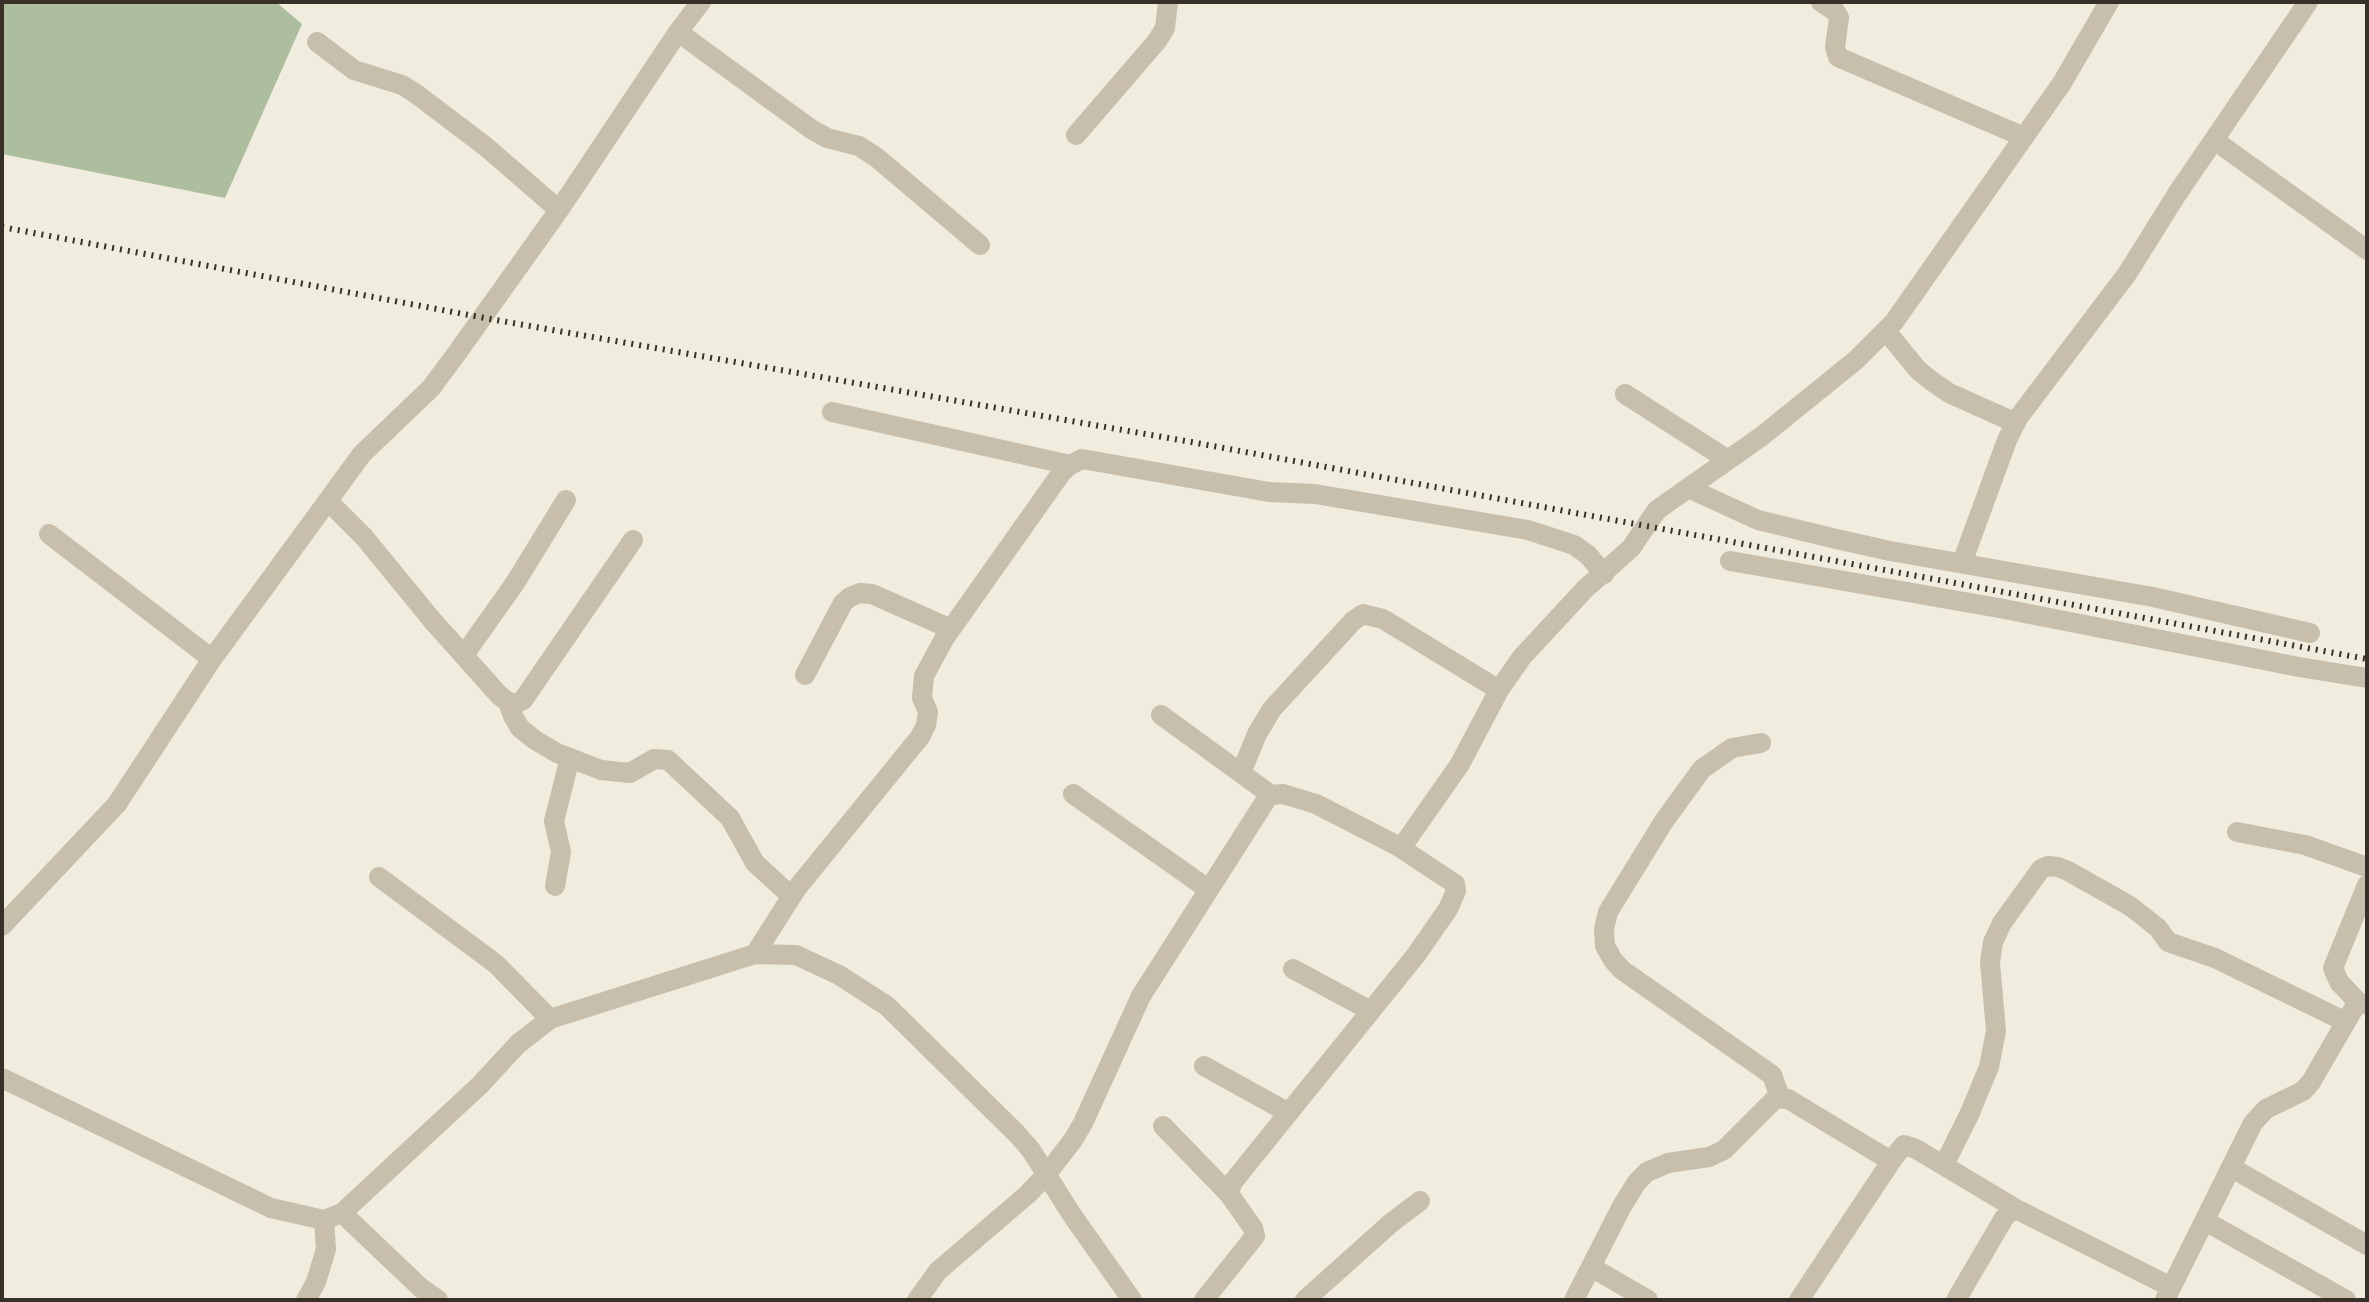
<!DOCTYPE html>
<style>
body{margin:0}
#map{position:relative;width:2369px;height:1302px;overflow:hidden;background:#f0ecde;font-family:"Asap Condensed",sans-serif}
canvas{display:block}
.frame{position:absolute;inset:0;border:4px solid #363029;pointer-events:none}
</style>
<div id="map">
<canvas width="2369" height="1302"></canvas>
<div class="frame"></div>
</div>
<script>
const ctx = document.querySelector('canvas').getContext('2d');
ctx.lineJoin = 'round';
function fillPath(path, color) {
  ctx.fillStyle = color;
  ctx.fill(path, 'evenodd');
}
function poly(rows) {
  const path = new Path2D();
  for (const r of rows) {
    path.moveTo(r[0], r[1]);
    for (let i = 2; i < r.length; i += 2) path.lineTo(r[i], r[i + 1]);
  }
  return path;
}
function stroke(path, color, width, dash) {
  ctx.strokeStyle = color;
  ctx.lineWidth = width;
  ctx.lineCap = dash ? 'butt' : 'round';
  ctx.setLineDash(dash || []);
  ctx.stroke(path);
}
fillPath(poly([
 [2,2,276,2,302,24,225,198,2,154]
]), '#adbe9f');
stroke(poly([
 [1821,2,1836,12,1839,18,1835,47,1838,57,2024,137],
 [678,32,811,129,827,138,859,146,876,157,980,245],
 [317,42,354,70,402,85,415,93,485,146,559,210],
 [1076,135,1157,41,1165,28,1168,2],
 [2214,140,2367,250],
 [1886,331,1918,370,1933,382,1949,393,2016,423],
 [1625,394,1728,460],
 [832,412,1070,465],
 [1688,488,1758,520,1832,538,1890,551,2153,597,2310,633],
 [328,501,364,537,432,620,499,695,508,702,515,704,523,700,633,540],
 [49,534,212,659],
 [1730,561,1999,608,2299,667,2367,678],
 [1962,563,2007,440,2018,418,2127,274,2177,194,2308,2],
 [464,655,515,583,566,500],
 [805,675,843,603,850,597,860,593,872,594,951,629],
 [508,702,513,716,520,728,535,740,557,753,601,770,630,773,654,759,668,760,730,818,755,863,791,896],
 [1161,715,1271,795],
 [1761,743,1732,748,1702,769,1664,821,1608,912,1604,929,1605,946,1613,960,1622,970,1772,1075,1780,1097],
 [1241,773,1257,734,1272,709,1353,621,1363,614,1383,619,1499,690],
 [1073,794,1208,889],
 [2237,832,2305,845,2367,867],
 [379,877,496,964,550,1019],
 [555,886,561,852,554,821,570,758],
 [2,926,117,804,212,659,362,454,431,388,457,353,559,210,678,32,701,2],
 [755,954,797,888,920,737,926,725,928,712,922,698,924,676,944,639,1062,472,1070,465,1082,459,1269,492,1315,494,1528,530,1574,545,1588,555,1604,574],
 [1293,969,1371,1011],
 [2360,1004,2339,982,2333,968,2367,885],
 [1204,1066,1289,1113],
 [2,1078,271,1208,324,1220,342,1213,480,1085,518,1044,550,1019,755,954,796,955,839,975,887,1006,1017,1134,1031,1150,1072,1215,1132,1300],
 [1163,1126,1229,1194],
 [1944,1165,1969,1115,1989,1067,1996,1031,1990,962,1993,942,2002,923,2041,869,2048,866,2058,867,2068,871,2130,906,2158,928,2168,942,2215,958,2346,1022],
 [2232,1168,2367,1245],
 [342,1213,421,1288,438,1300],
 [2205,1221,2346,1300],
 [1591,1267,1648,1300],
 [306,1300,316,1282,326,1249,324,1220],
 [917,1300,938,1271,1028,1194,1046,1175,1073,1140,1083,1123,1141,996,1266,800,1271,795,1283,794,1316,804,1396,845,1404,844,1460,764,1499,690,1522,657,1585,589,1631,548,1657,510,1762,436,1856,360,1894,322,2062,83,2109,2],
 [1204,1300,1255,1236,1253,1228,1229,1194,1232,1183,1416,955,1448,909,1456,891,1455,884,1396,845],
 [1305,1300,1391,1223,1420,1201],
 [1574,1300,1622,1206,1637,1182,1647,1172,1668,1163,1709,1157,1724,1150,1776,1098,1788,1099,1891,1161],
 [1799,1300,1894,1157,1904,1145,1916,1149,2018,1210],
 [1956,1300,2004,1218,2011,1211,2018,1210,2171,1287],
 [2165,1300,2253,1123,2266,1109,2303,1091,2311,1082,2354,1008,2360,1004,2367,1004]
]), '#c7beab', 20);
stroke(poly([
 [2,227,490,319,1191,442,2367,659]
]), '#363029', 6, [2, 6]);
</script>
